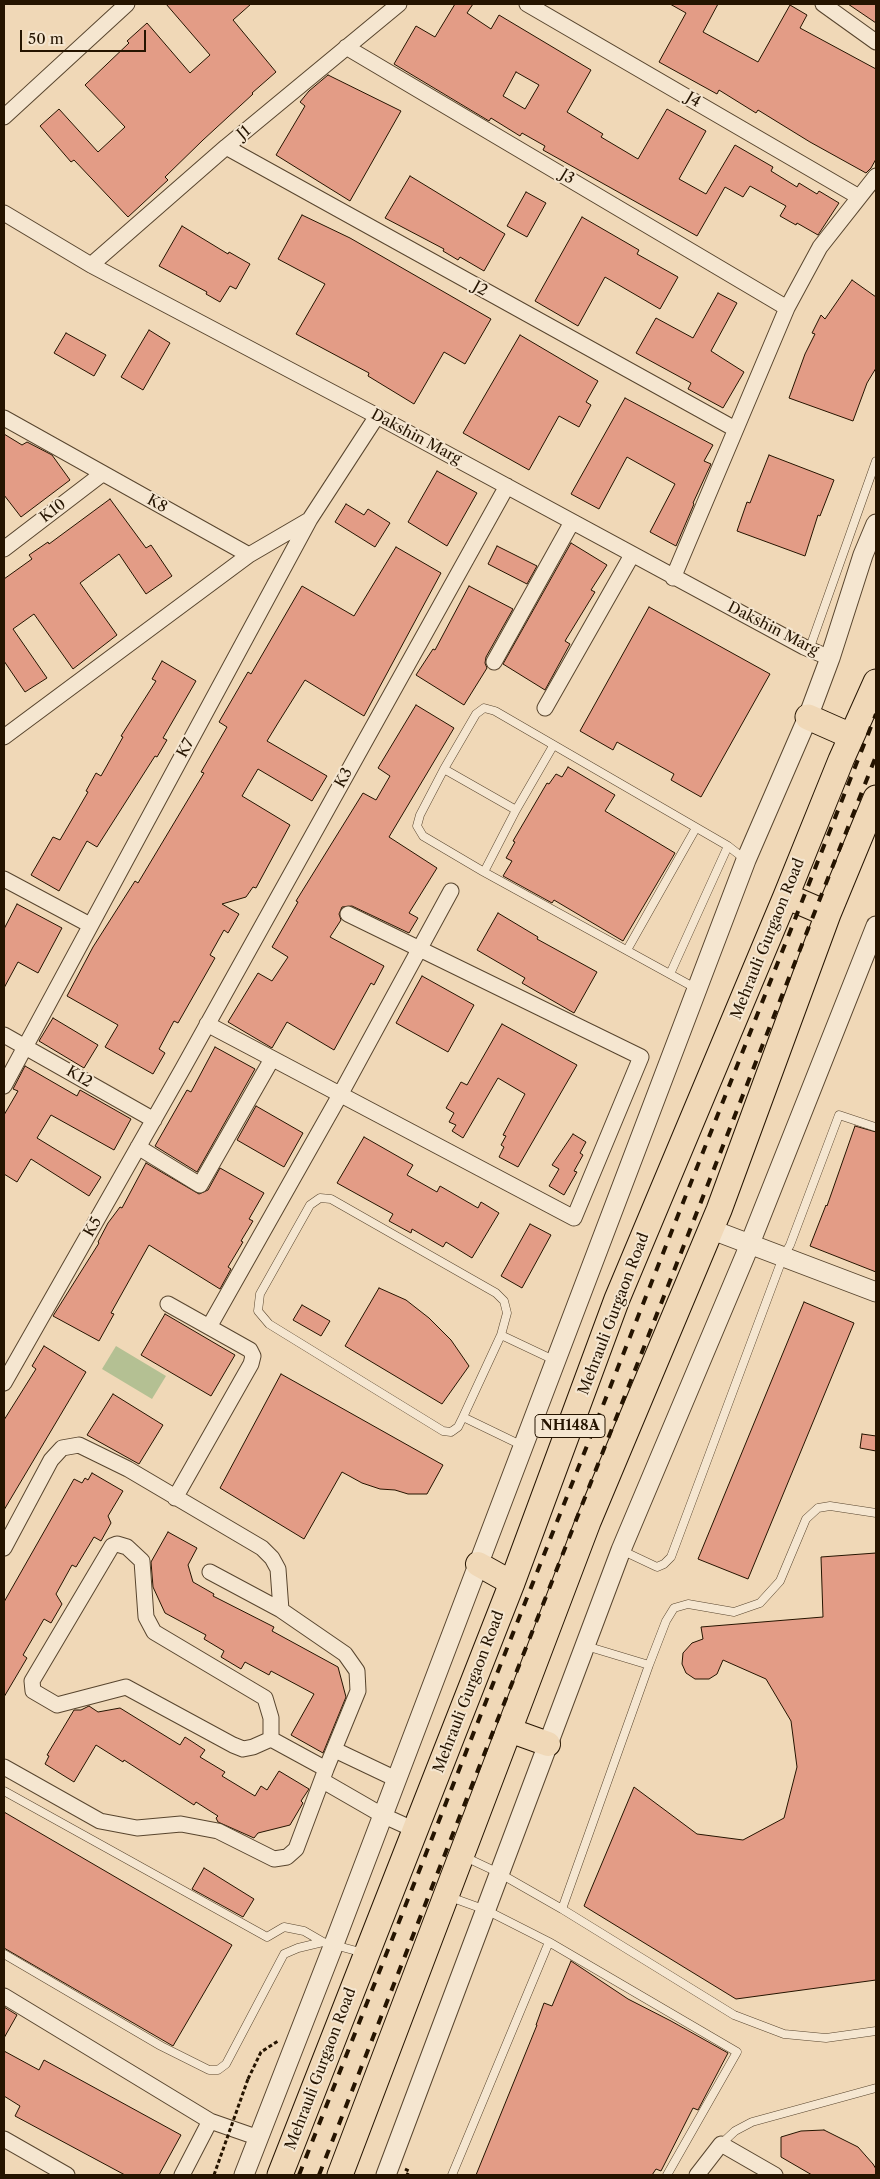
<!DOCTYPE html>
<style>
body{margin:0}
#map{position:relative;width:880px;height:2179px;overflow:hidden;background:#f0d8b7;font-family:"Libre Caslon Text",serif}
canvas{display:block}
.frame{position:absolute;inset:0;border:5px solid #251400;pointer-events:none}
.scale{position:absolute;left:20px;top:30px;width:126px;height:22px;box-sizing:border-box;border:2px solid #251400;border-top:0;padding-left:6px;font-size:15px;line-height:18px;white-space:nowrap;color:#251400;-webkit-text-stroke:4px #f5e6d0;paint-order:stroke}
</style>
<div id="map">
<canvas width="880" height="2179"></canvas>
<div class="frame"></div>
<div class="scale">50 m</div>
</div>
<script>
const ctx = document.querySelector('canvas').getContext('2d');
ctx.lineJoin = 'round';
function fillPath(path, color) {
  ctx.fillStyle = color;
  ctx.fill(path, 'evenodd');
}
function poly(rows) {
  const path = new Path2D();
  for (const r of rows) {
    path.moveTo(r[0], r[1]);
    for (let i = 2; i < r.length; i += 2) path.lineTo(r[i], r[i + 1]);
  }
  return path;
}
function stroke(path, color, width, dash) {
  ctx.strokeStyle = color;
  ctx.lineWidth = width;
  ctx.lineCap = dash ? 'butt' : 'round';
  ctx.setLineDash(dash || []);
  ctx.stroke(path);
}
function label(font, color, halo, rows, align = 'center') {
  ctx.font = font + ' "Libre Caslon Text",serif';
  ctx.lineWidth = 4;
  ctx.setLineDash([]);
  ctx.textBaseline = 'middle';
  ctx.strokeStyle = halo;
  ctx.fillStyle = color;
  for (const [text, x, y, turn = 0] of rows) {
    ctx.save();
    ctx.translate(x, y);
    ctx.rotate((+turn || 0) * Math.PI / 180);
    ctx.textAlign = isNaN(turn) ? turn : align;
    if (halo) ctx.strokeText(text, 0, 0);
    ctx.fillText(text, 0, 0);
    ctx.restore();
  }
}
fillPath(poly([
 [116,1346,166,1376,152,1399,102,1369]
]), '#b4c093');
const building = poly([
 [166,4,251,4,233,20,276,72,252,93,253,94,203,140,165,177,168,180,128,217,74,160,71,162,40,126,59,109,98,152,125,127,85,85,129,43,127,41,147,23,190,73,210,55,166,4],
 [455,4,473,4,467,13,491,29,499,15,591,70,567,112,603,134,601,137,638,159,667,109,706,131,679,179,706,194,735,145,773,167,771,171,797,187,799,183,817,194,819,191,839,203,818,235,797,223,796,225,780,216,786,206,750,186,743,197,725,187,697,236,543,150,545,146,522,133,520,136,491,118,489,121,394,64,416,26,435,37,455,4],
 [516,72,539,85,525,109,503,96,516,72],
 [670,4,718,4,703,32,758,62,790,5,807,15,800,28,876,69,876,159,871,168,866,173,810,142,758,110,756,113,719,90,717,94,659,62,686,13,670,4],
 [848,4,876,4,876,23,848,4],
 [328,75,401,111,350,201,276,155,305,106,300,102,309,91,328,75],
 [410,176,505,234,484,271,460,257,458,260,443,251,444,249,385,218,410,176],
 [526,192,546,203,527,237,507,226,526,192],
 [302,215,350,238,491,319,465,364,444,352,414,404,368,376,369,373,296,334,325,284,278,259,302,215],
 [582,217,639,250,637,254,678,277,660,309,605,277,578,326,535,301,582,217],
 [182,226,228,254,229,252,250,264,236,289,230,286,220,302,206,294,207,292,159,266,182,226],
 [852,280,876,297,876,368,867,383,853,421,789,398,805,354,815,334,812,333,821,315,825,319,852,280],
 [718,293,737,303,711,351,744,372,723,408,688,389,691,383,636,353,656,318,693,338,718,293],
 [149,330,170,343,143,390,121,377,149,330],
 [66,333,106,355,94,376,54,353,66,333],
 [520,335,598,381,586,402,591,405,579,427,559,416,529,470,463,433,520,335],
 [625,398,713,445,704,461,711,464,693,503,694,504,676,546,650,532,675,484,627,457,599,509,571,494,625,398],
 [4,434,22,445,27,442,52,455,70,480,21,517,4,495,4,434],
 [769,455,834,480,820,516,818,515,805,556,737,531,747,502,750,503,769,455],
 [437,471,477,493,447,546,408,522,437,471],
 [110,499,146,548,151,545,172,576,146,594,119,554,80,583,117,635,73,669,34,614,13,629,47,678,25,692,4,661,4,579,32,559,29,555,48,542,49,544,110,499],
 [346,504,364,515,368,509,390,523,375,547,335,522,346,504],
 [571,543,607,565,591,590,595,592,565,641,570,644,545,690,503,664,571,543],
 [497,546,537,566,527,584,488,564,497,546],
 [396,547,441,573,364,716,305,680,278,723,267,741,327,776,312,801,258,769,242,796,290,825,256,888,253,887,246,897,222,904,239,914,228,933,224,930,210,955,215,958,178,1023,174,1021,159,1049,165,1053,153,1074,105,1047,118,1025,67,996,93,947,135,881,138,883,204,773,201,772,227,727,219,722,248,672,251,674,302,586,354,616,396,547],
 [469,586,513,609,486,657,485,663,487,668,464,705,416,675,433,649,435,650,469,586],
 [649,607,770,674,701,797,671,780,674,774,617,742,613,750,580,731,649,607],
 [162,661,196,681,163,738,167,740,157,757,155,756,97,847,87,841,59,891,31,875,53,837,60,840,88,792,86,791,96,773,101,776,123,737,121,736,156,681,152,679,162,661],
 [416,705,454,728,389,837,437,868,409,913,418,918,409,933,352,906,342,907,339,914,341,920,330,937,384,966,374,985,371,983,334,1050,287,1022,272,1048,228,1022,258,973,272,981,288,957,272,947,298,902,296,901,363,793,376,800,390,776,378,768,416,705],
 [568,767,615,795,605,811,675,853,623,941,554,900,552,903,503,876,512,861,506,858,515,842,513,841,547,783,549,784,556,774,562,777,568,767],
 [17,904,62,928,38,973,18,962,4,988,4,929,17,904],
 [498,913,538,937,537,939,597,972,574,1013,522,983,525,978,477,950,498,913],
 [422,976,474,1005,448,1052,396,1023,422,976],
 [53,1018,98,1045,84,1068,39,1041,53,1018],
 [502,1024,577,1065,518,1167,499,1157,504,1147,501,1145,506,1136,503,1135,525,1094,498,1078,463,1138,452,1131,456,1125,449,1122,454,1113,446,1108,461,1082,467,1085,502,1024],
 [215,1047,255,1069,197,1172,155,1146,187,1090,191,1092,215,1047],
 [25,1066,77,1096,80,1090,131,1119,114,1150,51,1115,37,1138,101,1177,89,1196,31,1159,17,1182,4,1174,4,1115,18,1091,13,1089,25,1066],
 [256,1106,303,1133,284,1167,237,1140,256,1106],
 [855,1126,876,1132,876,1272,810,1246,826,1205,827,1206,855,1126],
 [573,1134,586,1142,580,1153,583,1155,574,1171,577,1172,564,1195,549,1186,559,1169,552,1165,573,1134],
 [364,1137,413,1165,407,1175,437,1192,440,1186,478,1208,481,1202,499,1213,472,1258,446,1242,443,1247,412,1229,411,1233,389,1221,393,1214,337,1183,364,1137],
 [146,1163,199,1194,208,1190,220,1168,264,1193,249,1219,253,1221,241,1241,243,1242,228,1267,231,1269,220,1289,149,1245,111,1313,114,1314,99,1341,53,1316,99,1243,98,1242,108,1223,120,1207,122,1208,146,1163],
 [530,1224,551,1235,522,1288,501,1276,530,1224],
 [379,1288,406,1300,429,1318,451,1340,469,1366,442,1404,345,1346,379,1288],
 [804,1302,854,1323,748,1579,698,1559,804,1302],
 [302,1305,330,1321,321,1336,293,1320,302,1305],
 [165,1314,235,1355,211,1396,141,1355,165,1314],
 [44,1346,86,1372,4,1510,4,1420,36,1369,32,1366,44,1346],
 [281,1374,443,1465,427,1494,408,1494,395,1490,380,1489,362,1483,342,1472,304,1539,220,1488,281,1374],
 [113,1394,163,1425,139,1464,87,1435,113,1394],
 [862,1434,876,1436,876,1451,860,1448,862,1434],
 [92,1473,123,1491,108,1516,111,1523,101,1541,94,1537,76,1567,72,1565,56,1594,62,1604,51,1623,44,1619,23,1655,27,1658,4,1697,4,1602,74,1479,82,1483,85,1478,88,1480,92,1473],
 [168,1532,197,1548,188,1565,193,1582,214,1594,213,1596,274,1627,272,1631,338,1667,346,1697,323,1753,291,1735,314,1694,271,1671,269,1675,245,1662,241,1669,221,1657,224,1651,204,1639,206,1635,165,1613,153,1587,151,1562,168,1532],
 [876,1553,876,1980,736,1999,584,1906,634,1787,697,1834,743,1840,784,1818,797,1767,791,1721,766,1679,723,1660,717,1674,709,1679,695,1679,686,1673,682,1664,683,1653,692,1643,703,1639,701,1627,823,1617,821,1557,876,1553],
 [89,1706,98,1712,120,1708,180,1745,185,1737,205,1750,200,1757,225,1772,222,1776,255,1796,261,1786,267,1790,279,1771,309,1789,301,1801,303,1803,290,1825,258,1833,254,1838,218,1822,216,1818,218,1816,196,1802,194,1805,124,1760,123,1762,96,1745,74,1782,45,1764,49,1756,47,1755,74,1710,81,1710,89,1706],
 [4,1812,232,1945,173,2046,4,1948,4,1812],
 [204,1868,254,1899,243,1917,192,1889,204,1868],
 [571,1961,628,1999,671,2021,728,2053,698,2110,693,2108,661,2171,656,2169,652,2175,476,2175,537,2025,536,2025,544,2003,552,2006,571,1961],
 [4,2007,17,2015,4,2038,4,2007],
 [4,2051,39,2070,44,2060,181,2135,159,2175,125,2175,15,2116,20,2106,4,2096,4,2051],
 [824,2130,858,2147,873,2164,876,2169,876,2175,812,2175,781,2157,781,2137,801,2131,824,2130]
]);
fillPath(building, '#e39c86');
stroke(building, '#251400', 1);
const service = poly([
 [809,650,876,461],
 [444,769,516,810],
 [728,846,746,860],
 [484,872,516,810,553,746],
 [627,950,696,828],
 [670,974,728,846,495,711,484,708,476,714,444,769,420,815,417,826,423,836,484,872,697,989],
 [463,1417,501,1335],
 [523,1446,463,1417,458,1427,451,1432,443,1431,269,1324,258,1311,260,1294,310,1205,320,1198,331,1199,496,1293,504,1301,507,1313,501,1335,556,1361],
 [621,1550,657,1567,664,1564,671,1557,783,1257,790,1245,839,1115,875,1127],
 [586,1646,649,1665],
 [4,1791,267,1937,284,1927,304,1931,323,1942,364,1953],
 [465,1857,499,1873,562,1909,734,2015,784,2034,826,2038,876,2031],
 [450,1897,486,1910,549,1942,737,2052,667,2175],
 [562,1909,649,1665,666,1621,674,1608,688,1604,734,1612,760,1603,780,1581,806,1519,818,1508,830,1506,876,1513],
 [4,1954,161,2046,209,2070,218,2070,226,2064,284,1954,298,1948,323,1942],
 [721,2144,735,2131,752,2122,876,2088],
 [452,2175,549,1942]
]);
const minor = poly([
 [527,4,859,197],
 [823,4,876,42],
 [346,47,787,308],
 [4,117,127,4],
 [226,147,735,429],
 [4,213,91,265,377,416,804,647,830,658],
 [91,265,226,147,399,4],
 [4,418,249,555,309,520],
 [4,549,102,474],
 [673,578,787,308,820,247,876,176],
 [494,662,572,522],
 [545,708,632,555],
 [4,737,249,555],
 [4,879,90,925],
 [207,1024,574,1218,641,1057,348,914],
 [4,1035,154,1120],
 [4,1086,310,519,377,416],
 [138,1147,200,1185,272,1059],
 [168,1304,250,1350,253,1356,251,1364,175,1498],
 [209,1327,340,1095,451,891],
 [4,1383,182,1070,507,486],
 [4,1548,51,1460,62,1448,79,1445,128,1469,262,1548,272,1558,278,1569,281,1610,345,1654,357,1671,358,1691,326,1769,296,1849,287,1857,274,1859,218,1831,181,1824,137,1828,100,1821,4,1767],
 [210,1572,281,1610],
 [271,1739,271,1718,265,1698,154,1632,146,1617,142,1561,127,1547,117,1544,112,1546,32,1681,33,1691,57,1705,126,1687,233,1745,243,1749,253,1747,271,1739,326,1769],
 [335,1750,396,1779],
 [323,1781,382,1815,415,1830],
 [4,1996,210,2121,259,2138],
 [4,2139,67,2175],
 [182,2175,210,2121],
 [697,2175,721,2144,775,2175]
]);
const tertiary = poly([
 [710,1229,876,1292],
 [244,2175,334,1944,746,860,808,717,830,658,863,555,876,524],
 [386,2175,621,1550,745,1256,876,926]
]);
const primary = poly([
 [478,1564,512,1583],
 [509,1730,548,1744]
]);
const trunk = poly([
 [808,717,851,736],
 [786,896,828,914],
 [280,2175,512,1583,617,1299,786,896,841,760,876,682],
 [340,2175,588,1522,719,1210,828,914,876,798]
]);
stroke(service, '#58452e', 9);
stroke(minor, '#58452e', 17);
stroke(tertiary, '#58452e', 21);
stroke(primary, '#251400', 26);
stroke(trunk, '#251400', 27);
stroke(poly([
 [248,2079,261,2052,278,2041],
 [405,2169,409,2171,407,2175]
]), '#251400', 3, [4, 2.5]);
stroke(service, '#f5e6d0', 8);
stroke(minor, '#f5e6d0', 15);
stroke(tertiary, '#f5e6d0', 19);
stroke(primary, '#f0d8b7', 24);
stroke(trunk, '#f0d8b7', 25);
stroke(poly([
 [299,2175,876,714],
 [319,2175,876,756]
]), '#251400', 4, [9, 9]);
stroke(poly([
 [214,2175,248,2079]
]), '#251400', 3, [4, 2.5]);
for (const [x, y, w] of [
 [570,1426,70]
]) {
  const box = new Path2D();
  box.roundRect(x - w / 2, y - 11.5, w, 23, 4);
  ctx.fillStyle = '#f5e6d0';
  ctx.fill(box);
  stroke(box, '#251400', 1);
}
label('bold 14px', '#251400', null, [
 ["NH148A",570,1426]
]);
label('15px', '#251400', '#f5e6d0', [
 ["J4",693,100,30],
 ["J1",244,133,-40],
 ["J3",567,177,31],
 ["J2",480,289,29],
 ["Dakshin Marg",416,437,28],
 ["K8",157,504,29],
 ["K10",53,511,-38],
 ["Dakshin Marg",773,629,27],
 ["K7",186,748,-62],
 ["K3",344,778,-61],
 ["Mehrauli Gurgaon Road",768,939,-68],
 ["K12",79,1077,30],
 ["K5",93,1227,-60],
 ["Mehrauli Gurgaon Road",614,1314,-69],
 ["Mehrauli Gurgaon Road",469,1692,-69],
 ["Mehrauli Gurgaon Road",321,2069,-69]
]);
</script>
